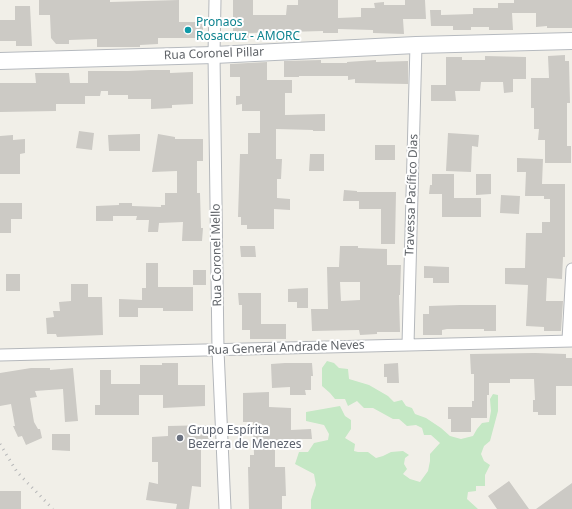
<!DOCTYPE html>
<meta charset="utf-8">
<style>
body{margin:0}
canvas{display:block;background:#f1efe8}
</style>
<canvas width="572" height="509"></canvas>
<script>
const ctx = document.querySelector('canvas').getContext('2d');
ctx.lineJoin = 'round';
function fillPath(path, color) {
  ctx.fillStyle = color;
  ctx.fill(path, 'evenodd');
}
function poly(rows) {
  const path = new Path2D();
  for (const r of rows) {
    path.moveTo(r[0], r[1]);
    for (let i = 2; i < r.length; i += 2) path.lineTo(r[i], r[i + 1]);
  }
  return path;
}
function stroke(path, color, width, dash) {
  ctx.strokeStyle = color;
  ctx.lineWidth = width;
  ctx.lineCap = dash ? 'butt' : 'round';
  ctx.setLineDash(dash || []);
  ctx.stroke(path);
}
function label(font, color, halo, rows, align = 'center') {
  ctx.font = font + ' "Noto Sans",sans-serif';
  ctx.lineWidth = 4;
  ctx.setLineDash([]);
  ctx.textBaseline = 'middle';
  ctx.strokeStyle = halo;
  ctx.fillStyle = color;
  for (const [text, x, y, turn = 0] of rows) {
    ctx.save();
    ctx.translate(x, y);
    ctx.rotate((+turn || 0) * Math.PI / 180);
    ctx.textAlign = isNaN(turn) ? turn : align;
    if (halo) ctx.strokeText(text, 0, 0);
    ctx.fillText(text, 0, 0);
    ctx.restore();
  }
}
fillPath(poly([
 [327,361,334,363,339,368,348,369,349,379,369,385,388,396,394,402,402,400,406,406,412,408,415,414,426,418,441,428,450,436,461,439,473,436,477,429,482,423,489,422,491,411,490,399,493,394,498,395,498,411,490,441,484,446,481,454,484,461,490,465,485,475,485,486,476,486,476,491,468,492,467,499,478,509,311,509,311,500,316,485,314,474,295,464,299,452,308,452,314,443,328,440,329,434,324,425,306,421,306,412,340,406,345,416,351,420,351,429,345,438,355,444,354,451,358,452,368,452,376,458,383,456,391,452,403,451,409,455,405,458,404,464,407,469,403,474,410,479,420,482,428,471,430,461,430,454,440,443,431,435,424,435,422,428,416,425,407,426,399,419,393,419,373,408,364,408,357,401,348,406,345,399,335,399,330,393,322,386,322,368]
]), '#c5e8c5');
fillPath(poly([
 [39,0,110,0,110,2,179,0,179,22,203,22,203,38,158,38,158,44,140,45,140,47,97,47,97,39,69,40,69,44,56,44,51,38,50,15,39,15],
 [233,0,253,0,253,15,286,15,287,5,298,5,298,0,338,0,338,18,361,17,361,8,375,8,374,3,384,2,384,5,405,5,405,0,425,0,426,19,403,19,404,34,373,33,373,30,338,29,338,33,323,33,323,31,249,33,249,38,233,38],
 [514,0,572,0,572,28,547,28,547,26,536,27,536,13,512,13,513,30,489,30,489,27,471,27,471,30,453,30,453,26,431,26,430,10,441,10,441,15,473,14,473,8,498,8,498,3,514,3],
 [15,6,30,6,32,46,16,46,16,41,0,41,0,20,15,20],
 [565,55,565,61,569,61,570,103,567,103,567,146,571,146,571,163,545,163,545,140,538,140,539,129,534,129,534,108,531,108,531,78,549,78,548,56],
 [485,56,526,57,526,79,513,79,513,92,504,93,503,82,481,82,480,91,455,91,456,101,431,101,431,85,446,85,446,57,462,57,462,60,485,60],
 [321,60,321,63,347,63,347,62,376,60,376,62,408,61,408,84,355,83,355,79,348,80,348,76,299,76,299,77,284,77,284,61],
 [267,62,267,80,292,80,292,93,285,93,285,115,325,114,325,131,313,131,313,130,276,129,276,159,282,159,281,179,277,179,277,198,290,199,290,210,274,209,274,229,247,229,247,225,241,225,241,217,238,217,240,154,248,154,248,133,260,133,260,111,242,111,242,104,236,105,236,96,240,96,240,77,230,77,230,64],
 [150,70,170,70,170,73,193,72,193,104,172,105,172,108,151,109,151,99,128,99,128,95,108,95,108,91,101,91,100,96,85,96,85,104,56,104,56,111,0,112,0,83,36,83,35,73,69,73,70,83,88,83,88,71,128,71],
 [79,131,94,133,92,150,76,148],
 [448,133,479,135,478,147,472,146,471,172,446,171],
 [140,134,140,151,109,151,108,135],
 [158,134,175,137,175,139,203,139,203,161,197,161,197,193,200,193,201,228,203,228,202,241,182,241,183,222,159,223,158,232,148,232,149,220,136,220,137,216,113,216,113,221,96,221,96,206,119,205,119,203,132,203,132,206,161,207,161,205,165,205,165,193,177,193,177,171,152,172],
 [13,135,13,140,25,139,25,153,20,154,20,174,0,174,0,136],
 [375,145,395,145,395,160,375,160],
 [310,154,324,154,324,171,309,171],
 [517,158,543,159,542,184,565,184,565,257,563,257,562,279,547,278,546,301,563,301,561,331,544,331,544,327,526,326,528,285,505,284,505,268,525,268,526,233,542,233,542,222,550,222,550,199,544,199,544,196,525,196,526,172,517,172],
 [432,174,454,174,454,198,481,198,481,217,442,217,442,194,429,194,430,185,432,185],
 [476,174,491,174,491,194,476,195],
 [344,190,357,191,357,192,396,192,395,244,381,244,381,209,359,209,359,201,343,201],
 [501,195,520,196,519,214,500,213],
 [0,203,22,203,22,219,11,219,11,233,0,233],
 [240,246,255,246,256,257,241,257],
 [340,246,358,246,358,248,387,249,387,265,401,265,400,295,399,295,400,332,377,332,377,334,360,335,359,330,312,331,311,309,328,309,327,267,339,267],
 [340,282,360,282,360,300,341,301],
 [146,263,158,263,158,287,193,287,193,311,163,311,163,308,138,308,138,317,119,317,119,299,142,300,142,288,146,288],
 [424,266,449,267,449,283,433,283,433,278,424,278],
 [193,270,206,270,206,285,193,285],
 [6,274,20,274,20,291,6,291],
 [71,284,88,284,88,297,102,297,103,335,57,337,56,334,47,334,46,318,54,317,53,311,60,311,59,302,71,301],
 [308,288,308,308,297,308,297,302,288,302,288,289],
 [238,293,261,293,261,324,286,324,286,339,250,339,250,330,242,330,242,305,239,305],
 [460,305,496,305,496,331,484,331,484,329,447,329,442,330,442,335,423,335,423,314,429,314,429,306],
 [535,353,566,354,566,358,572,358,572,386,556,386,556,415,538,415,538,412,533,412,533,400,535,400,534,379,510,379,510,383,489,383,489,395,487,395,487,418,471,418,471,432,451,432,451,419,448,419,448,407,472,407,472,401,474,401,474,374,471,374,470,354],
 [162,363,178,363,178,385,205,385,205,406,163,408,163,395,139,395,139,415,95,415,95,405,100,405,100,370,111,370,111,384,140,384,140,365,162,365],
 [285,363,312,363,313,376,311,376,311,390,305,390,306,395,290,395,290,387,272,388,271,364],
 [398,363,399,383,387,383,387,377,384,377,384,364],
 [31,368,50,368,50,370,73,368,78,421,65,422,63,389,35,391,37,397,30,398,34,422,38,429,40,429,42,438,26,445,22,436,18,437,13,426,15,426,11,404,0,406,0,373],
 [269,392,269,407,291,408,291,430,311,429,312,439,287,439,287,447,275,447,275,467,285,467,286,496,282,496,282,509,249,509,248,467,250,467,250,455,254,455,253,422,243,422,243,393],
 [211,425,212,448,201,448,201,487,192,486,189,509,176,509,177,504,146,500,149,482,158,484,158,462,152,462,152,437,168,436,168,426],
 [52,434,70,434,70,451,52,450],
 [509,481,529,509,497,509,488,496],
 [572,483,572,509,536,509],
 [0,491,21,491,21,509,0,509]
]), '#cccac5');
const street = poly([
 [215,0,214,55,218,350,225,509],
 [568,340,572,269],
 [408,344,416,45],
 [0,355,572,341]
]);
const secondary = poly([
 [0,61,214,55,416,45,572,41]
]);
stroke(street, '#b5b8bc', 13);
stroke(secondary, '#b6babf', 18);
stroke(street, '#fff', 11);
stroke(secondary, '#fff', 16);
stroke(poly([
 [0,444,17,472,53,509]
]), '#b6b7b8', 3, [1, 5]);
for (const [x, y, r, color] of [
 [188,30,4,"#0f9aa8"],
 [180,438,4,"#6b7280"]
]) {
  const dot = new Path2D();
  dot.arc(x, y, r, 0, 2 * Math.PI);
  ctx.fillStyle = color;
  ctx.fill(dot);
  stroke(dot, '#fff', 1.5);
}
label('12px', '#0d838f', '#fff', [
 ["Pronaos",196,23],
 ["Rosacruz - AMORC",196,37]
], 'left');
label('12px', '#5f6368', '#fff', [
 ["Rua Coronel Pillar",214,54,-2],
 ["Travessa Pacífico Dias",412,195,-88],
 ["Rua Coronel Mello",217,255,-91],
 ["Rua General Andrade Neves",286,348,-2]
]);
label('12px', '#5b616d', '#fff', [
 ["Grupo Espírita",188,431],
 ["Bezerra de Menezes",188,445]
], 'left');
</script>
